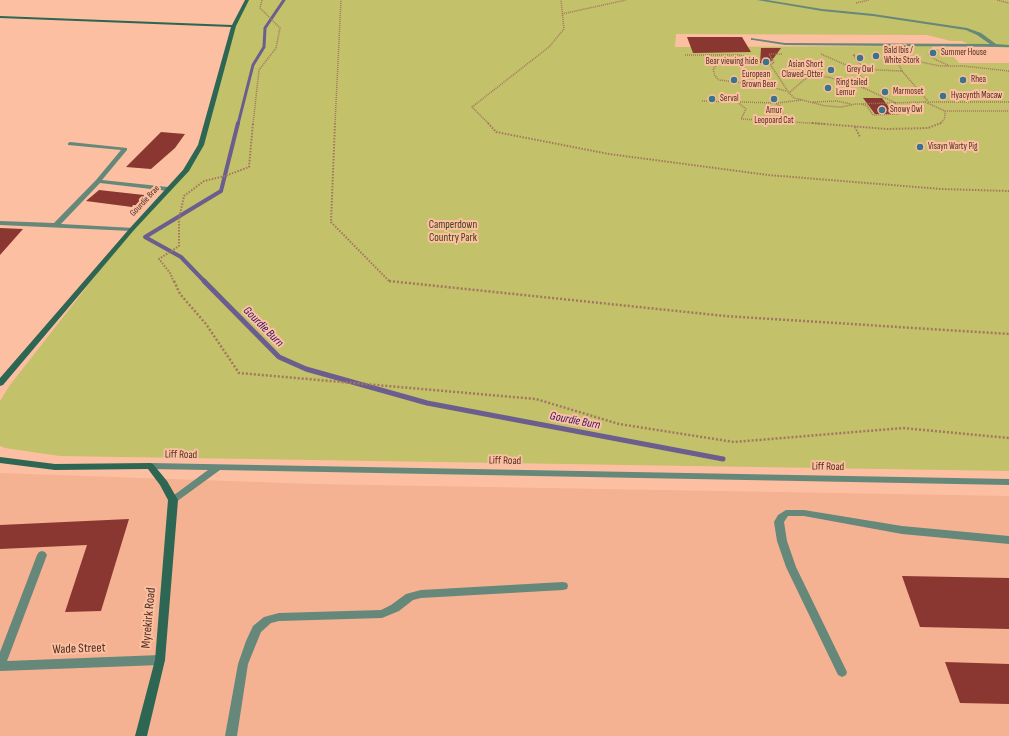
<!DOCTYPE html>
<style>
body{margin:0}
canvas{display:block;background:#fcbfa1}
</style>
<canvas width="1009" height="736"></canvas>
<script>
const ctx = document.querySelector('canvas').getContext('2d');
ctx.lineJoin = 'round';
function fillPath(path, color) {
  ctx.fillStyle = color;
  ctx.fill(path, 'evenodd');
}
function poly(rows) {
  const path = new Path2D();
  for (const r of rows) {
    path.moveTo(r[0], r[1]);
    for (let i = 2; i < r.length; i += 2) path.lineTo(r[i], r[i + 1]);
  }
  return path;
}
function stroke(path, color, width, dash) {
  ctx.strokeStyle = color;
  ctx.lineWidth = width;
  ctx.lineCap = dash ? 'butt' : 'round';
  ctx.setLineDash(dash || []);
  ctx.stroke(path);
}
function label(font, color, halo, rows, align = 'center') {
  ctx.font = font + ' "Sofia Sans Condensed",sans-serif';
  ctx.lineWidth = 4;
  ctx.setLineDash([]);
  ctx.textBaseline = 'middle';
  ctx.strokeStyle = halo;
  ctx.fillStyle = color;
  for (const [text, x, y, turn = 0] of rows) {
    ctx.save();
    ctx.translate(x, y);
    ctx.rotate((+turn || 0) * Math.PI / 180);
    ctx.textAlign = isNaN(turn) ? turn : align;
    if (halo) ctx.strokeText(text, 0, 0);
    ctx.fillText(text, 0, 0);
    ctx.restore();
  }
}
fillPath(poly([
 [0,473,314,484,1009,496,1009,736,0,736]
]), '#f4b292');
fillPath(poly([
 [247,0,1009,0,1009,48,970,45,962,41,951,41,927,35,676,34,675,47,931,46,933,49,947,49,959,63,1009,63,1009,471,60,456,5,448,0,446,0,401,10,385,132,229,186,171,201,145,234,26]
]), '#c3c16a');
stroke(poly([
 [238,124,253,65,264,47,265,28,284,0]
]), '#6b5d8d', 3);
stroke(poly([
 [205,282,181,257,145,237,221,191,238,123]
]), '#6b5d8d', 4);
stroke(poly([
 [204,281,279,357,306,369,427,403,723,459]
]), '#6b5d8d', 5);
fillPath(poly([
 [687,37,742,37,751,52,693,53],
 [761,48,781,48,770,63,767,64,760,63],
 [863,98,882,98,894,114,875,114],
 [161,132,185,134,175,148,151,169,126,167],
 [99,190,144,195,143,206,133,205,132,207,86,201],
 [0,228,23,229,0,255],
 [129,519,101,611,65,612,87,545,0,549,0,525],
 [902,576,1009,578,1009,629,920,627],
 [945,662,1009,664,1009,704,960,703]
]), '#893730');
stroke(poly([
 [997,0,1009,3],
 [856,3,869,0],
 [562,14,626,0],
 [821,54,855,69],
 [928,54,936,60,948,65],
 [685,55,740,55,758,61,764,58,772,59,774,63,770,64,789,93],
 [855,55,853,55,864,69],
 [772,59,769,54,782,54],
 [720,62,713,69,715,76,719,80,762,85,786,91],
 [864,88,828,77,814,76,805,79,789,93,794,98,826,106,841,107,856,104,925,102,927,100,902,71],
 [702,101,777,103,802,100],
 [736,101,746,109,741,119,792,122],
 [770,102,779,105,782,109,783,117,793,122,825,124],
 [813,102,837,101,851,104],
 [925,102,945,111,1009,111],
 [928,102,1009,102],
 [861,104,867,106,873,115,898,114,892,106,896,103,864,88,864,80,855,69,902,71,899,65,900,63,911,60,940,66,963,66,1009,71],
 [253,124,259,70,276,48,280,28,260,8,262,0],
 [335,124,341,0],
 [489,124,472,107,549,47,564,29,561,0],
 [940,124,945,118,945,111]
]), '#a47660', 1.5, [1, 1]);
stroke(poly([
 [335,123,331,222,390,282],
 [488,123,496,132,609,154,768,175,941,189,1009,191],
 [812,123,887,129,928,128,941,123],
 [855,127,860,137],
 [174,282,170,273,159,259,179,246,179,219,184,196,204,181,225,176,249,167,253,123]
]), '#a47660', 2, [1.5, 1.5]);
stroke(poly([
 [174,281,180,294,206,324,239,373,536,399,619,424,734,442,903,428,1009,438],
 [389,281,725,316,1009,334]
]), '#a47660', 2.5, [2, 2]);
fillPath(poly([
 [757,0,767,0,822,9,873,14,967,28,981,33,996,44,1009,45,1009,47,785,45,753,40,751,40,751,38,785,43,990,44,977,35,966,30,873,16,822,11,757,0],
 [70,142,127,148,127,150,102,180,168,187,171,189,168,191,100,183,61,224,134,228,135,229,132,231,0,225,0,221,54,223,96,180,121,150,68,145,68,143,70,142],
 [786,510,804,510,902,526,1009,536,1009,544,902,534,804,516,788,516,784,522,787,541,796,567,847,672,846,675,842,677,838,675,786,567,777,541,774,522,778,515,786,510],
 [563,582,567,583,568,586,567,589,563,590,421,598,413,600,399,611,382,618,279,621,271,623,261,632,248,664,237,736,225,736,238,664,246,641,253,626,264,617,279,613,381,610,391,605,406,594,421,590,563,582]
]), '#65887a');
fillPath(poly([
 [150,463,1009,479,1009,485,220,470,176,502,173,503,170,502,168,500,170,498,208,470,150,469,147,468,146,466,147,464,150,463],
 [42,551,45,552,47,555,7,661,160,655,164,657,165,660,164,663,160,665,0,671,0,652,37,555,39,552,42,551]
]), '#65887a');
fillPath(poly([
 [245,0,249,0,236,26,204,145,189,171,134,230,3,385,0,386,0,378,130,228,183,170,198,145,231,27,0,18,0,16,232,25,245,0],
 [0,457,55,464,150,463,153,464,167,481,178,500,165,660,147,736,135,736,155,660,168,500,160,485,148,469,55,470,0,463,0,457]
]), '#2d6652');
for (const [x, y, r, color] of [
 [933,53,4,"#39748c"],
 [876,56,4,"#39748c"],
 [860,58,4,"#39748c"],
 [766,62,4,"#39748c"],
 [831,70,4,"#39748c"],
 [734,80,4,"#39748c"],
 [963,80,4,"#39748c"],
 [828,88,4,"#39748c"],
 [885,92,4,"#39748c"],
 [943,96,4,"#39748c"],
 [712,99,4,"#39748c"],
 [774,99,4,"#39748c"],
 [882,110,4,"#39748c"],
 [920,147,4,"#39748c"]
]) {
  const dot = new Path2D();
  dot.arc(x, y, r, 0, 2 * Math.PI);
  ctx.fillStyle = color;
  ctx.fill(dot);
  stroke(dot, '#fcbfa1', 1.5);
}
label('9px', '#4e3021', '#fcbfa1', [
 ["Bald Ibis /",884,51],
 ["White Stork",884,61],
 ["Summer House",941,53],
 ["Bear viewing hide",758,62,"right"],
 ["Asian Short",823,65,"right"],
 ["Clawed-Otter",823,75,"right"],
 ["Grey Owl",860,70,"center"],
 ["European",742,75],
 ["Brown Bear",742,85],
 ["Rhea",971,80],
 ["Ring tailed",836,83],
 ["Lemur",836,93],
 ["Marmoset",893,92],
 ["Hyacynth Macaw",951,96],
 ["Serval",720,99],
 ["Snowy Owl",890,110],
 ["Amur",774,111,"center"],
 ["Leopoard Cat",774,121,"center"],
 ["Visayn Warty Pig",928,147]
], 'left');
label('9px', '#4e3021', '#fcbfa1', [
 ["Gourdie Brae",145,201,-47]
]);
label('11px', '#42411a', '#fcbfa1', [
 ["Camperdown",453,225],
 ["Country Park",453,238]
]);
label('11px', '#4e3021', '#fcbfa1', [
 ["Liff Road",181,455,1],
 ["Liff Road",505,461,1],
 ["Liff Road",828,467,1]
]);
label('italic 12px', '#301671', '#fcbfa1', [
 ["Gourdie Burn",263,327,45],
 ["Gourdie Burn",575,421,11]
]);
label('13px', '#4e3021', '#fcbfa1', [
 ["Myrekirk Road",149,618,-85],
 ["Wade Street",79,649,-2]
]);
</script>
